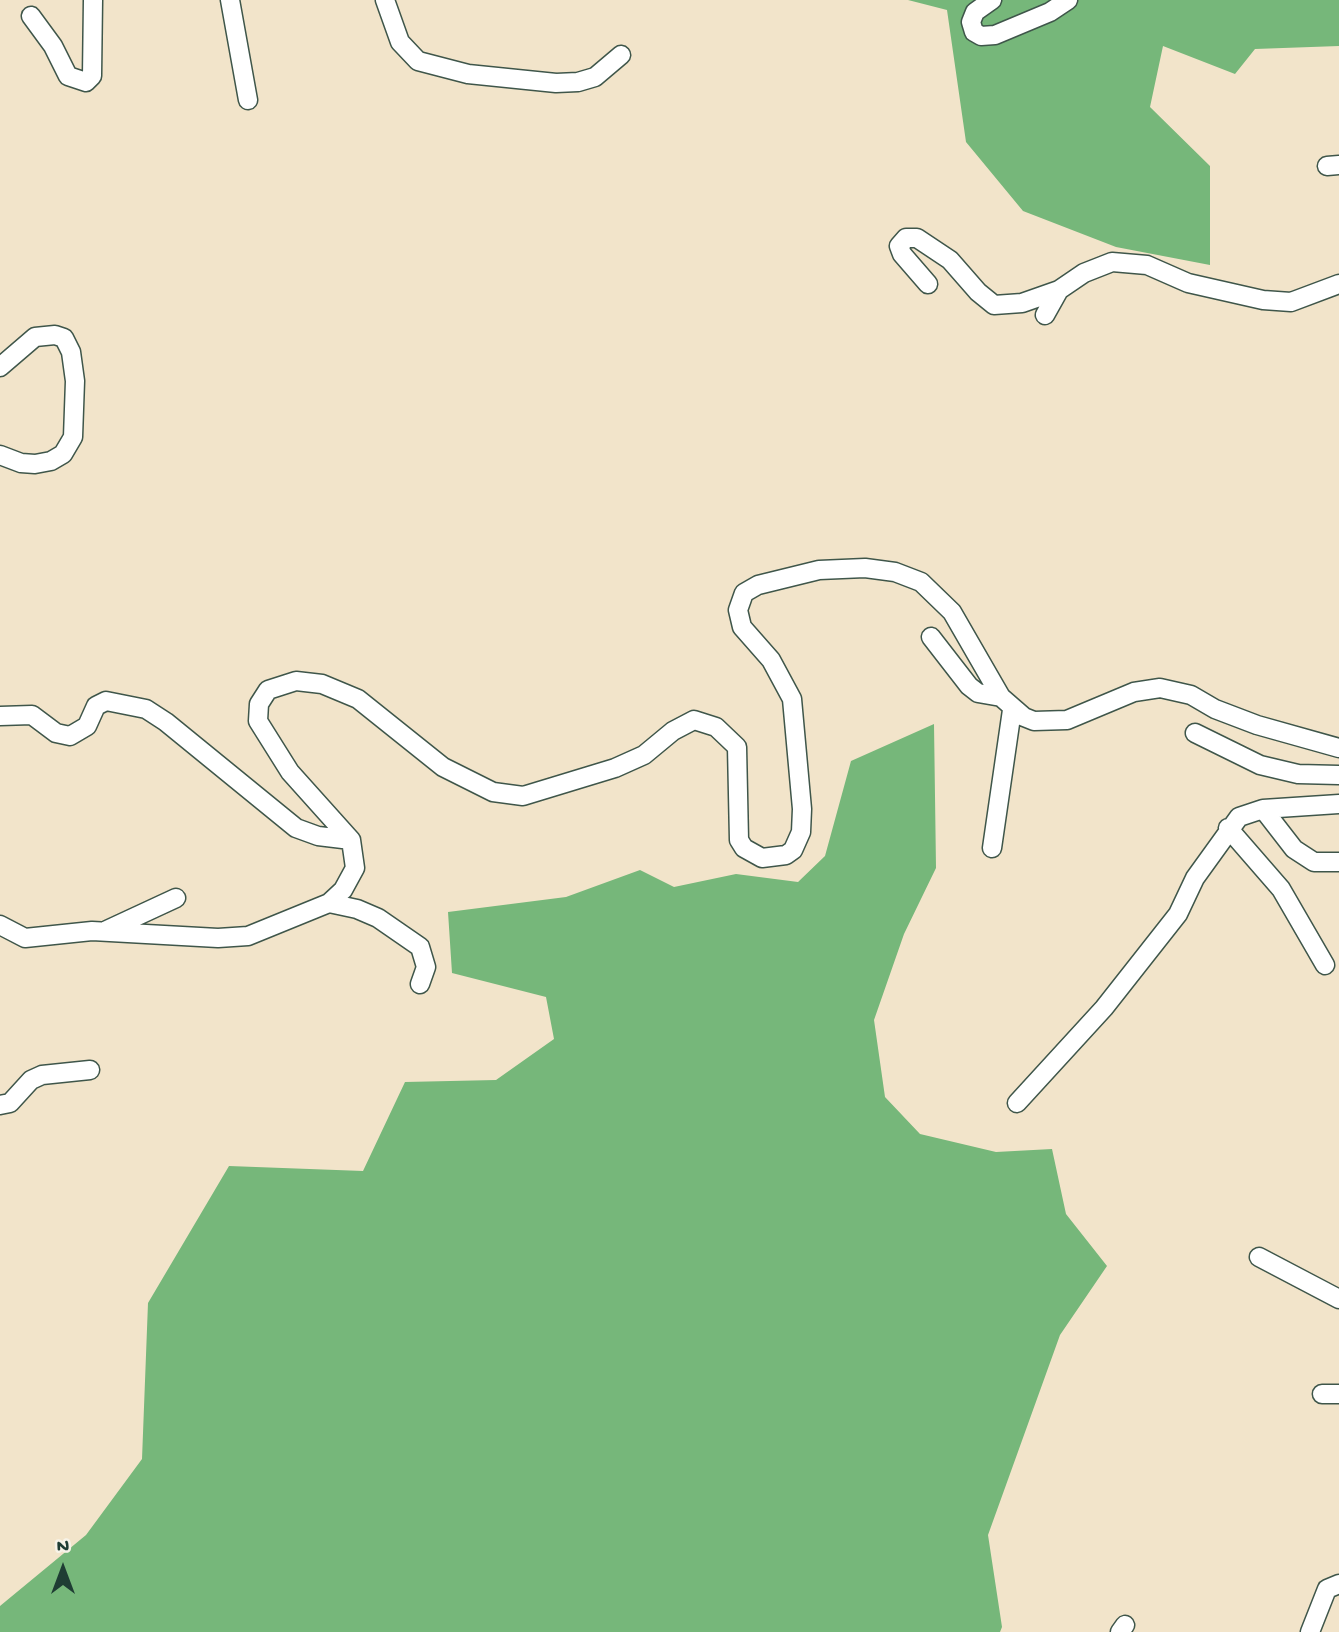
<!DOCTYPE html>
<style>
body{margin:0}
#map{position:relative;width:1339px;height:1632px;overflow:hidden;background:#f2e4ca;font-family:"Gochi Hand",sans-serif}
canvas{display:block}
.north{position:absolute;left:28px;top:1534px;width:70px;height:70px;-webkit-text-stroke:5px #f7f3e8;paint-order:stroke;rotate:0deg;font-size:19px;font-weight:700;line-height:28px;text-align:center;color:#1f3d34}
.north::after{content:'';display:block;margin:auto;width:24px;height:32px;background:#1f3d34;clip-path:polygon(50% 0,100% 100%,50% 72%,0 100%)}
</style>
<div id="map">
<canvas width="1339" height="1632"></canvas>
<div class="north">N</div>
</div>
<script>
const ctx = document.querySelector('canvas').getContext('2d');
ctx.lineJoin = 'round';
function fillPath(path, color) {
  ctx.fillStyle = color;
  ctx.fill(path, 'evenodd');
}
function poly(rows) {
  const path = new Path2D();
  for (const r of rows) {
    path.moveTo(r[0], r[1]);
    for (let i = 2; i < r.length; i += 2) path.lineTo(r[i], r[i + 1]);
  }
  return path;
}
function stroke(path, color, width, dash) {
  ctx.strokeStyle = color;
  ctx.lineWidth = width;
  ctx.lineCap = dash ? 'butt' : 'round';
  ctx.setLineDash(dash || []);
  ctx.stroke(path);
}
fillPath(poly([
 [908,0,1339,0,1339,46,1255,49,1235,74,1163,46,1150,107,1210,166,1210,265,1116,247,1023,211,966,142,947,10],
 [934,724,936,868,904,934,874,1020,885,1097,920,1134,996,1152,1052,1149,1066,1214,1107,1266,1060,1335,988,1535,1002,1627,1000,1632,0,1632,0,1606,86,1535,142,1459,148,1303,229,1166,363,1171,405,1082,496,1080,554,1039,546,997,452,973,448,912,566,897,640,870,674,887,736,874,798,882,825,856,851,761]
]), '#76b77a');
const minor = poly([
 [230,0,248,100],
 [385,0,400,42,418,61,468,74,556,83,578,82,595,77,621,55],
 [992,0,975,12,971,22,974,32,981,36,995,35,1050,12,1068,0],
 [31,16,53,46,68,76,86,82,92,76,93,0],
 [1327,166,1339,165],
 [928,284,902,254,899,246,906,238,917,238,950,260,978,292,994,305,1022,303,1059,290],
 [1045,315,1059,290,1084,273,1112,262,1147,265,1188,283,1263,300,1291,302,1339,284],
 [0,367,35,337,55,335,64,338,71,352,75,381,73,437,63,454,51,461,35,464,21,463,0,455],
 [931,637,969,686,978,693,1001,697],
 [0,716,32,715,56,733,70,736,87,726,96,706,106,701,146,709,166,722,296,828,318,836,351,840],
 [1195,733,1260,765,1298,774,1339,775],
 [1263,809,1294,849,1314,862,1339,862],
 [1228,828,1281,889,1325,965],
 [992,848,1012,710],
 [329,903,357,909,378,918,420,947,426,967,420,984],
 [0,925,25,938,92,931,218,938,248,936,329,903,343,890,355,868,351,840,290,772,258,721,259,704,268,690,296,681,322,684,358,699,443,767,493,792,523,796,615,768,644,755,673,731,694,720,716,727,737,747,739,840,744,848,762,858,786,855,793,850,801,832,802,809,792,699,771,660,742,627,738,610,744,593,758,585,819,570,865,568,895,572,921,582,952,612,1001,697,1024,717,1034,721,1067,720,1134,692,1160,688,1191,695,1215,709,1257,725,1339,748],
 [107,930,176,898],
 [1017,1103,1104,1008,1178,914,1195,878,1239,817,1263,809,1339,804],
 [0,1105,10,1103,31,1080,42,1075,90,1070],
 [1259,1257,1339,1299],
 [1322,1394,1339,1394],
 [1120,1632,1125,1625],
 [1310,1632,1327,1589,1339,1584]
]);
stroke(minor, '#3f564a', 21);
stroke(minor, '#fff', 18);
</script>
